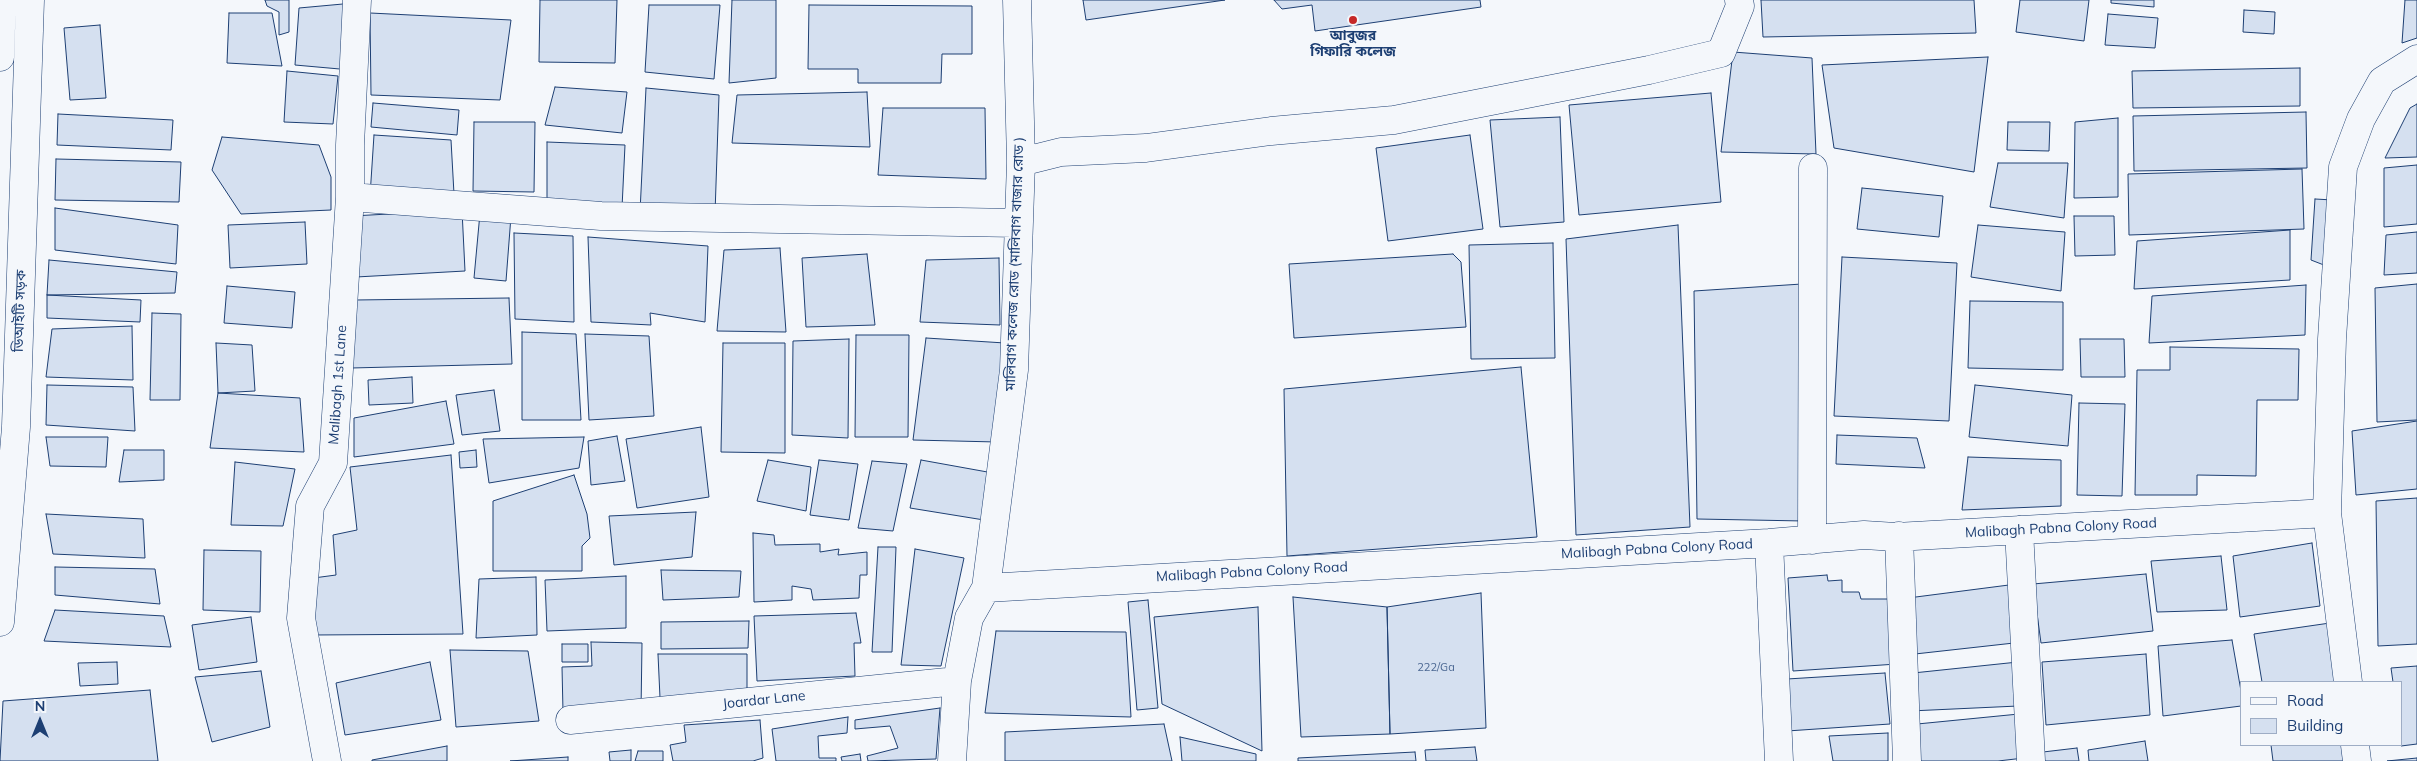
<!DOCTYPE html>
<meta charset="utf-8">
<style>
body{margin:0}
#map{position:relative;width:2417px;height:761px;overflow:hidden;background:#f4f7fb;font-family:Mulish,sans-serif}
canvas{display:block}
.legend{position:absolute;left:2240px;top:681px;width:162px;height:65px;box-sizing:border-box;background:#f4f7fb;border:1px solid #9eadc5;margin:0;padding:6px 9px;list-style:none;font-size:15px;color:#1d3f73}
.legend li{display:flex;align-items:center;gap:10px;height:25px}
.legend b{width:25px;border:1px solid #9eadc5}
.north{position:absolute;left:15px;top:696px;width:50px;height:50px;-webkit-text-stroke:4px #f4f7fb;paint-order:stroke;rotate:0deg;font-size:14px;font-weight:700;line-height:20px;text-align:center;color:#1d3f73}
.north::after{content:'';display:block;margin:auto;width:18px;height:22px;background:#1d3f73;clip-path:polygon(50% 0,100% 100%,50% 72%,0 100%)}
</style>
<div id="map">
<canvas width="2417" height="761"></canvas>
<ul class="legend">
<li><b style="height:6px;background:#f4f7fb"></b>Road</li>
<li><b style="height:14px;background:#d5e0f0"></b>Building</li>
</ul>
<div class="north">N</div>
</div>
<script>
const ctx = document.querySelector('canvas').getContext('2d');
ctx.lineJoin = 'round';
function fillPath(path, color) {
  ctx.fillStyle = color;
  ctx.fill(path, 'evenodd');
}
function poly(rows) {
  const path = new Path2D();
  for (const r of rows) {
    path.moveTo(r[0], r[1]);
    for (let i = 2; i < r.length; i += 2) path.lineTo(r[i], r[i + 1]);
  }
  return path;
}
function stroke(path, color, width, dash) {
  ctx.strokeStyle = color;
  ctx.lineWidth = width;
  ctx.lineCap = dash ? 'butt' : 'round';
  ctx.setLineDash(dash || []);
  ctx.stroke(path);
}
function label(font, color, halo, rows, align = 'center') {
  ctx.font = font + ' Mulish,"Noto Sans Bengali",sans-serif';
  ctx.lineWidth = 4;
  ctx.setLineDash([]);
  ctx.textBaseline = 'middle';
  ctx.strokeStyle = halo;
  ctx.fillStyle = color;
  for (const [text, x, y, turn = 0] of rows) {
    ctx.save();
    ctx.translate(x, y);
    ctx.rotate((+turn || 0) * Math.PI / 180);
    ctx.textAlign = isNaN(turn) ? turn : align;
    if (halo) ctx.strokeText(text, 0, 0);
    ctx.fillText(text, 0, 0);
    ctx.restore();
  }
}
const building = poly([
 [265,0,289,0,289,32,279,35,279,12,267,6,265,0],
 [540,0,617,0,615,63,539,62,540,0],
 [732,0,776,0,776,78,729,83,732,0],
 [1083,0,1225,0,1086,20,1083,0],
 [1274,0,1480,0,1481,7,1315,31,1312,5,1282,9,1274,0],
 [1761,0,1974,0,1976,33,1763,37,1761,0],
 [2020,0,2089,0,2084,41,2016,32,2020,0],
 [2111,0,2154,0,2154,7,2111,3,2111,0],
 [2405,0,2417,0,2417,38,2402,43,2405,0],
 [354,3,351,70,295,65,299,8,354,3],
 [649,5,720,5,714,79,645,72,649,5],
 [809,5,972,6,972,54,942,54,941,83,858,83,858,69,808,69,809,5],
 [2244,10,2275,12,2274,34,2243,32,2244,10],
 [229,13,272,13,282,66,227,63,229,13],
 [370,13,511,20,500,100,371,95,370,13],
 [2108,14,2158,18,2155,48,2105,45,2108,14],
 [100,25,106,98,70,100,64,28,100,25],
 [1733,52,1812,58,1816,154,1721,152,1733,52],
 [1988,57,1974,172,1834,148,1822,65,1988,57],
 [2300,68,2300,106,2133,108,2132,71,2300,68],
 [287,71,338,76,333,124,284,122,287,71],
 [555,87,627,92,622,133,545,125,555,87],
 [646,88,719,95,715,214,640,212,646,88],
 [867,92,870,147,732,143,737,95,867,92],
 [1711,93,1721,202,1579,215,1569,105,1711,93],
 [373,103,459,110,457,135,371,127,373,103],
 [2417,104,2417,157,2385,158,2410,108,2417,104],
 [883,108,985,108,986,179,878,175,883,108],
 [2306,112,2307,168,2134,171,2133,116,2306,112],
 [58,114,173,120,171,150,57,145,58,114],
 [1560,117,1564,222,1500,227,1490,120,1560,117],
 [2118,118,2118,197,2074,198,2075,122,2118,118],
 [474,122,535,122,534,192,473,191,474,122],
 [2008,122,2050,122,2049,151,2007,150,2008,122],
 [374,135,451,140,454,194,370,196,374,135],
 [1470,135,1483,229,1388,241,1376,148,1470,135],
 [222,137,319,145,331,177,331,210,241,214,212,170,222,137],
 [547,142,625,145,622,208,547,202,547,142],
 [56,159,181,162,179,202,55,200,56,159],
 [1998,163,2068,163,2064,218,1990,207,1998,163],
 [2417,165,2417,224,2384,227,2384,168,2417,165],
 [2302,169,2304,229,2129,235,2128,174,2302,169],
 [1862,188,1943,196,1939,237,1857,229,1862,188],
 [2315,199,2333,200,2329,267,2311,260,2315,199],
 [55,208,178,225,176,264,55,250,55,208],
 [462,210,465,271,356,277,352,216,462,210],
 [480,213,511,216,506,281,474,278,480,213],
 [2074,216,2114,216,2115,255,2075,256,2074,216],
 [305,222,307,264,230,268,228,225,305,222],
 [1678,225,1690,527,1576,535,1566,239,1678,225],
 [1978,225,2065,232,2061,291,1971,277,1978,225],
 [2290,230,2290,280,2134,289,2137,241,2290,230],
 [2417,232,2417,273,2384,275,2386,235,2417,232],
 [514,233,573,236,574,322,515,319,514,233],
 [588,237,708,246,705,322,650,313,651,325,591,322,588,237],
 [1553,243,1555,358,1471,359,1469,245,1553,243],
 [780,248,786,332,717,331,724,250,780,248],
 [867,254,875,325,806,327,802,258,867,254],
 [1453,254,1461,262,1466,327,1294,338,1289,264,1453,254],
 [1842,257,1957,263,1949,421,1834,416,1842,257],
 [999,258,1000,325,920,322,926,260,999,258],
 [49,260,177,272,175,293,47,295,49,260],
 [1802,284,1804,521,1697,519,1694,291,1802,284],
 [2417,284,2417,420,2377,422,2375,288,2417,284],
 [2306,285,2305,335,2149,343,2152,296,2306,285],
 [227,286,295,292,292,328,224,323,227,286],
 [47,295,141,300,140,322,47,318,47,295],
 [509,298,512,364,351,368,355,300,509,298],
 [1970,301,2063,302,2063,370,1968,368,1970,301],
 [152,313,181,314,180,400,150,400,152,313],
 [132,326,133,380,46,377,52,329,132,326],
 [522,332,576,334,581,420,522,420,522,332],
 [585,334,649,336,654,416,589,420,585,334],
 [856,335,909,335,908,437,855,437,856,335],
 [926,338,1005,343,997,442,913,440,926,338],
 [849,339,848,438,792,435,793,341,849,339],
 [2080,339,2124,339,2125,377,2081,377,2080,339],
 [216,343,252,345,255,391,218,393,216,343],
 [723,343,785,343,785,453,721,452,723,343],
 [2170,347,2299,349,2298,400,2257,400,2256,476,2197,475,2197,495,2135,495,2137,370,2170,370,2170,347],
 [1521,367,1537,537,1287,556,1284,389,1521,367],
 [412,377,413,403,369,405,368,380,412,377],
 [47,385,133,387,135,431,46,425,47,385],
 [1975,385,2072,395,2068,446,1969,437,1975,385],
 [494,390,500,431,462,435,456,395,494,390],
 [218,393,300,398,304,452,210,448,218,393],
 [446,401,454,444,354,457,354,418,446,401],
 [2079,403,2125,404,2122,496,2077,495,2079,403],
 [2417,421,2417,489,2356,495,2352,431,2417,421],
 [701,427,709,497,637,508,626,439,701,427],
 [1837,435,1917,438,1925,468,1836,464,1837,435],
 [617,436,625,481,591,485,588,441,617,436],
 [46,437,108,437,106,467,50,466,46,437],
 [584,437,579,468,489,483,483,439,584,437],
 [124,450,164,450,164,480,119,482,124,450],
 [476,450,477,467,460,468,459,452,476,450],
 [451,455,463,634,313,635,306,579,336,575,333,535,357,530,350,467,451,455],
 [1968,457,2061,460,2061,506,1962,510,1968,457],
 [768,460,811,467,806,511,757,501,768,460],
 [819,460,858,464,849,520,810,515,819,460],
 [921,460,993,473,984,520,910,508,921,460],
 [872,461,907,464,893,531,858,528,872,461],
 [235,462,295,469,283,526,231,525,235,462],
 [574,475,587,514,590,538,582,546,582,571,493,571,493,501,574,475],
 [2417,498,2417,644,2378,646,2376,501,2417,498],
 [696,512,692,557,614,565,609,516,696,512],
 [46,514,143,519,145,558,53,554,46,514],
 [753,533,774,535,775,545,820,544,820,552,839,549,838,555,867,552,867,575,860,575,859,598,813,600,811,589,792,586,792,600,754,602,753,533],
 [2312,543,2320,606,2240,617,2233,556,2312,543],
 [878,547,896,547,892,652,872,652,878,547],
 [915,549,964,558,941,666,901,665,915,549],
 [204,550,261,551,260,612,203,610,204,550],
 [2221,556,2227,610,2157,612,2151,561,2221,556],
 [55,567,155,569,160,604,55,595,55,567],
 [661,570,741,571,739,597,663,600,661,570],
 [2146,574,2153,631,2041,643,2033,584,2146,574],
 [1827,575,1828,581,1842,580,1842,592,1859,592,1861,599,1896,599,1897,664,1793,671,1788,578,1827,575],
 [626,576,626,628,547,631,545,580,626,576],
 [536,577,537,635,476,638,479,579,536,577],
 [2009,585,2014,643,1915,654,1908,598,2009,585],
 [1481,593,1486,728,1390,734,1387,607,1481,593],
 [1293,597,1387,607,1390,734,1301,737,1293,597],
 [1148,600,1158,708,1137,710,1128,602,1148,600],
 [1258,607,1262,751,1162,704,1154,617,1258,607],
 [55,610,164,616,171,647,44,641,55,610],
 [856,613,861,643,854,643,855,676,757,681,754,616,856,613],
 [251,617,257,662,199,670,192,625,251,617],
 [749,621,748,648,661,649,661,622,749,621],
 [2330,623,2342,682,2262,682,2254,634,2330,623],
 [996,631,1126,632,1131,717,985,713,996,631],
 [2232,640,2241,691,2241,706,2163,716,2158,646,2232,640],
 [591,642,642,643,641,712,563,712,562,667,592,666,591,642],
 [562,644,588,644,588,662,562,662,562,644],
 [450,650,528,651,539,721,456,727,450,650],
 [658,654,747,654,747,698,660,698,658,654],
 [2146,654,2150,715,2046,725,2042,662,2146,654],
 [117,662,118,684,80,686,78,663,117,662],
 [430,662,441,720,345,735,336,683,430,662],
 [2018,662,2018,706,1910,711,1913,673,2018,662],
 [2417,666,2417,744,2401,746,2401,682,2393,682,2391,668,2417,666],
 [261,671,270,727,212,742,195,677,261,671],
 [1885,673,1890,724,1787,731,1787,679,1885,673],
 [150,690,158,761,0,761,3,701,150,690],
 [940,708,936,759,868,761,867,756,898,748,890,726,855,729,855,720,940,708],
 [2019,714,2024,758,1998,761,1911,761,1907,725,2019,714],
 [848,717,847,733,818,736,819,758,836,758,836,761,776,761,772,729,848,717],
 [760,720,763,758,753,761,673,761,670,745,686,742,684,725,760,720],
 [1164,724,1172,761,1005,761,1005,732,1164,724],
 [1888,733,1888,761,1833,761,1829,736,1888,733],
 [1180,737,1256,754,1256,761,1182,761,1180,737],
 [2145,741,2148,761,2089,761,2088,750,2145,741],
 [2271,745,2348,745,2350,761,2273,761,2271,745],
 [447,746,447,761,372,761,372,760,447,746],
 [1475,747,1477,761,1426,761,1425,750,1475,747],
 [2077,748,2079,761,2044,761,2043,752,2077,748],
 [631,750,631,761,610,761,609,752,631,750],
 [638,751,663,751,663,761,635,761,638,751],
 [1415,752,1416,761,1298,761,1298,758,1415,752],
 [860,754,861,761,842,761,841,757,860,754],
 [568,757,568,761,510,761,568,757],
 [2417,758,2417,761,2387,761,2417,758]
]);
fillPath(building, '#d5e0f0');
stroke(building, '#1d3f73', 1);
const street = poly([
 [1021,162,1061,152,1146,148,1271,131,1394,120,1649,70,1721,53,1740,6,1739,0],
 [350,197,601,216,1018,223],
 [2019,530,2031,761],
 [1899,536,1907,761],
 [1812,540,1813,168],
 [1769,543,1779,761],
 [986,588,1769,543,1864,535,1896,537,2327,513],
 [2348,682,2327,513,2332,339,2343,167,2361,119,2382,81,2417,59],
 [570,720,957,681],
 [2355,745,2357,761],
 [327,761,301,618,310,506,333,463,350,197,350,145,357,0],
 [952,761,957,681,969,618,986,588,1014,370,1021,162,1017,0]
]);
const primary = poly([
 [0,57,2,0],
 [0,622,16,427,30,0]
]);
stroke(street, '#1d3f73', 29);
stroke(primary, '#1d3f73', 29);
stroke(street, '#f4f7fb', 28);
stroke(primary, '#f4f7fb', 28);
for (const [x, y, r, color] of [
 [1353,20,5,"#c62828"]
]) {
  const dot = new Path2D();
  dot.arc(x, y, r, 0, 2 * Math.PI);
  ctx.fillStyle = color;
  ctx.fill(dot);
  stroke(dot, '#f4f7fb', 2);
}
label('11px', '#4b6792', null, [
 ["222/Ga",1436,668]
]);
label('bold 14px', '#1d3f73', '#f4f7fb', [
 ["আবুজর",1353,36],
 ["গিফারি কলেজ",1353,52]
]);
label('14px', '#1d3f73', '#f4f7fb', [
 ["মালিবাগ কলেজ রোড (মালিবাগ বাজার রোড )",1015,264,-88],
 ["ডিআইটি সড়ক",20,311,-88],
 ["Malibagh 1st Lane",338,385,-86],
 ["Malibagh Pabna Colony Road",2061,528,-3],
 ["Malibagh Pabna Colony Road",1657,549,-3],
 ["Malibagh Pabna Colony Road",1252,572,-3],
 ["Joardar Lane",764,700,-6]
]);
</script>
